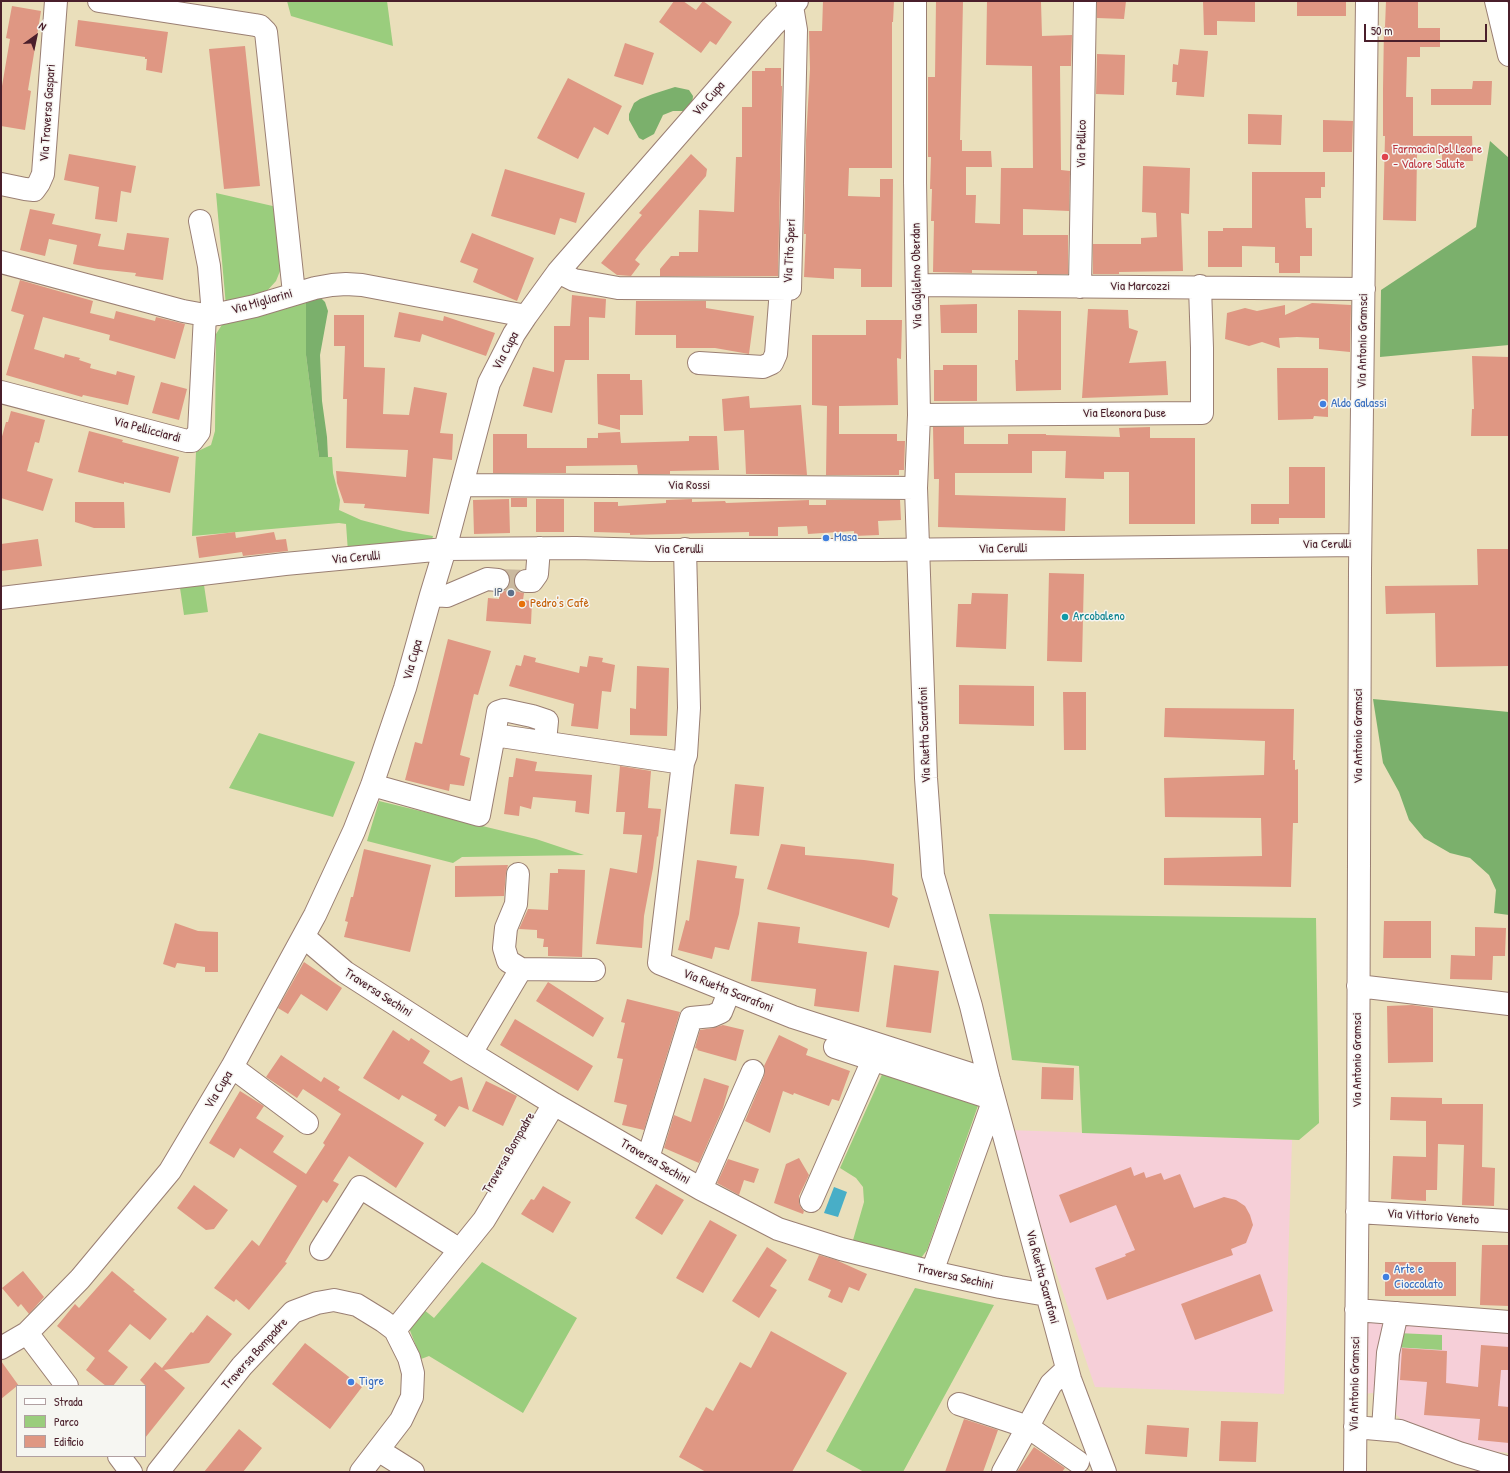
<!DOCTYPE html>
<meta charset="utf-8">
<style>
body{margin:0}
#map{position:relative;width:1510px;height:1473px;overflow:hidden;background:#eadfbb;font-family:"Patrick Hand",sans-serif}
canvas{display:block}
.frame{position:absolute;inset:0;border:2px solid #4a1f2b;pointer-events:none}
.legend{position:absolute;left:16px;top:1385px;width:130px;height:72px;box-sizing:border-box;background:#f6f6f2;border:1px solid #b1a0a2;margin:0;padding:5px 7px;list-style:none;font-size:12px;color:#4a1f2b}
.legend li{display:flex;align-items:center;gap:8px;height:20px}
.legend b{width:20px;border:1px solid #b1a0a2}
.north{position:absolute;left:16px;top:16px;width:40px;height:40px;-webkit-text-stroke:3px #f6f6f2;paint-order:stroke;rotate:33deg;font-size:11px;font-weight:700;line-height:16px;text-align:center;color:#4a1f2b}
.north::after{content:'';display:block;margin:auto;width:14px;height:18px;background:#4a1f2b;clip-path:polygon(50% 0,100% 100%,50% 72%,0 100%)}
.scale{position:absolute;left:1364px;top:24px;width:123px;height:18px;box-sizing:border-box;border:2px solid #4a1f2b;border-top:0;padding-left:5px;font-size:12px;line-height:14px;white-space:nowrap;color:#4a1f2b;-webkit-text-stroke:3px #f6f6f2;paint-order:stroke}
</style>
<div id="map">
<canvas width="1510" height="1473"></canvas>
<div class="frame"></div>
<ul class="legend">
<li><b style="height:5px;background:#fff"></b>Strada</li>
<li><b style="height:11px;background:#9acd7d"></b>Parco</li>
<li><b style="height:11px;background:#df9783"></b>Edificio</li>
</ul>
<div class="north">N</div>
<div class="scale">50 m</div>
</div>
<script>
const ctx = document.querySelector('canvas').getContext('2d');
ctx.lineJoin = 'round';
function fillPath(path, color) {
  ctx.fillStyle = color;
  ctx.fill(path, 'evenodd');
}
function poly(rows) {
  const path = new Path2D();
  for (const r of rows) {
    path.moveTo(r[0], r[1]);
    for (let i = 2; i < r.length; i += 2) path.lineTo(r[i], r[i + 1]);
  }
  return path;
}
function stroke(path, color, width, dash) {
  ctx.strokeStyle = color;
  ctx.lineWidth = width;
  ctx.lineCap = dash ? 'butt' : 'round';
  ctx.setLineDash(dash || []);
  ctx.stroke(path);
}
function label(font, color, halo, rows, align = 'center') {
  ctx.font = font + ' "Patrick Hand",sans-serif';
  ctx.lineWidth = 3;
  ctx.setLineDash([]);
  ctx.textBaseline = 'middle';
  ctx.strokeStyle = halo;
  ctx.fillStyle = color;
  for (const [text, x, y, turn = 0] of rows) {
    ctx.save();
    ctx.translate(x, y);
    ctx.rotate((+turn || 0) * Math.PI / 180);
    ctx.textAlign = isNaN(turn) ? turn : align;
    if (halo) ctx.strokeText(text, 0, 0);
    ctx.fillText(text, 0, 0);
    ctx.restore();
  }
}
fillPath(poly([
 [1008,1130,1292,1140,1284,1394,1095,1387],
 [1365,1316,1509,1323,1509,1453,1398,1441,1400,1418,1373,1393,1361,1394]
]), '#f6cfd8');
fillPath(poly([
 [287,1,387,1,393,46,291,16],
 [216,193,277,207,282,266,276,281,266,292,226,306],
 [306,296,306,355,319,457,332,457,333,473,340,500,339,510,361,520,403,531,433,536,430,547,348,552,346,524,339,523,192,536,196,452,211,445,215,431,216,334,225,320],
 [204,585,208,612,184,615,180,588],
 [259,733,355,762,333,817,229,788],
 [379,801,536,839,584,855,462,857,453,863,367,841],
 [989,914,1316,918,1319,1123,1299,1140,1082,1133,1079,1066,1012,1060],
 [884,1070,980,1100,927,1250,918,1262,851,1247,864,1202,863,1187,856,1178,840,1168],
 [482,1262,577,1318,523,1413,429,1356,421,1359,409,1328,423,1309,434,1318],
 [915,1288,994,1305,903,1472,864,1472,826,1451],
 [1397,1333,1442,1335,1442,1350,1393,1347]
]), '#9acd7d');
fillPath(poly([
 [675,87,689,90,693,96,692,106,687,111,673,111,663,115,654,134,643,140,639,138,629,120,629,114,634,103,640,99,653,94],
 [1490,141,1509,158,1509,345,1380,357,1381,290,1476,227],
 [318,295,325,302,328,311,320,355,322,401,327,437,328,457,319,457,306,355,306,296],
 [1373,699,1509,712,1509,915,1494,913,1496,890,1489,875,1470,858,1450,853,1424,838,1409,820,1399,792,1383,763]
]), '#7bb06c');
fillPath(poly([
 [834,1187,847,1192,838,1217,824,1213]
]), '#48aec7');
fillPath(poly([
 [674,1,683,1,696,10,703,1,732,22,716,45,710,41,701,53,659,22],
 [823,1,894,1,893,22,892,22,892,168,849,168,848,196,880,197,880,179,893,179,892,287,861,287,861,269,834,268,834,279,804,277,806,234,804,234,806,140,810,69,809,31,822,31],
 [936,1,963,1,960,140,962,140,962,151,991,151,992,167,966,167,966,195,976,195,975,223,1000,224,1001,168,1033,168,1032,66,986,65,987,1,1041,2,1042,36,1072,35,1071,66,1060,66,1061,170,1070,171,1069,211,1023,209,1023,235,1068,235,1068,274,1037,274,1037,271,972,270,972,273,933,272,934,221,931,221,932,189,930,189,931,157,928,157,928,77,935,77],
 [1097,1,1126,1,1124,19,1097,18],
 [1203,1,1255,1,1255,22,1217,21,1217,35,1204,35],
 [1297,1,1346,1,1346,16,1297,16],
 [1386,1,1418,1,1418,28,1440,28,1440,47,1420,47,1420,57,1407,57,1406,97,1413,97,1413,136,1472,136,1473,161,1461,161,1461,165,1442,165,1442,153,1417,153,1416,221,1383,220,1385,136,1383,136,1383,89,1384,27,1385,27],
 [12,6,41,11,28,90,31,91,25,130,1,126,1,86,2,86,10,39,6,38],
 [78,20,168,32,162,73,146,70,147,59,145,59,145,57,75,46],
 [625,43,654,53,643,85,614,76],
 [245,46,260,186,224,189,209,49],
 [1180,49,1208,51,1204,97,1176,95,1177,82,1172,82,1173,64,1178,65],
 [1097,54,1125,55,1124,95,1096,94],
 [765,68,781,68,781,86,782,86,778,276,660,276,660,269,671,256,679,256,679,252,698,252,699,210,734,212,736,157,742,157,742,107,752,107,752,71,765,71],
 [568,78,622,106,608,135,594,127,578,159,537,138],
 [1473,81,1492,81,1491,105,1431,105,1431,89,1472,89],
 [1248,114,1282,115,1281,145,1248,144],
 [1323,120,1353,121,1352,152,1323,152],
 [69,154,136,166,131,193,121,191,117,222,95,219,99,187,64,180],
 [691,154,707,169,706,176,641,252,635,260,640,264,631,276,617,275,601,263,642,215,639,213],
 [1143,166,1190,168,1189,214,1181,213,1183,271,1119,272,1119,274,1093,274,1093,244,1141,244,1141,238,1157,237,1156,213,1142,212],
 [505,169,585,193,576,223,560,218,555,235,491,216],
 [1252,172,1325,172,1325,187,1321,187,1321,198,1305,198,1306,228,1312,228,1312,256,1300,256,1300,273,1279,273,1279,263,1275,263,1275,247,1242,246,1242,267,1208,267,1208,231,1223,231,1223,228,1252,228],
 [30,209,55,214,52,224,101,234,98,246,124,250,127,233,169,238,163,280,135,276,136,273,98,269,73,264,77,245,49,239,45,256,20,250],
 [472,233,534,258,517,301,473,282,478,269,460,262],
 [20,280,93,301,90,313,114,319,116,311,155,321,156,317,185,324,175,359,109,340,110,335,43,317,34,349,64,358,65,354,80,358,79,360,91,364,90,368,116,375,117,371,135,376,128,405,83,395,82,397,6,375,24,315,11,311],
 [572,295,606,299,605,318,589,317,589,360,565,360,552,413,523,406,533,367,554,372,554,326,570,326],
 [636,301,706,301,706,308,754,316,749,354,715,348,676,348,676,335,635,335],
 [1312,303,1351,305,1350,352,1319,349,1319,338,1297,337,1279,338,1280,348,1262,342,1249,346,1225,339,1227,313,1245,308,1257,311,1285,305,1285,315],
 [977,304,977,333,941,333,940,305],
 [1088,309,1128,310,1129,328,1138,331,1129,363,1166,361,1168,395,1082,398],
 [1018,310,1061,311,1061,390,1016,391,1015,360,1018,360],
 [399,312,443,321,444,316,495,333,486,356,422,334,420,342,394,337],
 [334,315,364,315,364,367,385,368,383,414,409,415,414,387,447,393,440,433,453,434,452,460,433,458,429,514,364,508,365,504,344,503,337,483,336,471,406,477,408,450,346,448,347,399,343,399,345,346,334,346],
 [866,320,902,320,901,359,897,358,898,405,839,406,839,434,897,434,897,441,905,441,904,470,899,470,899,475,826,475,827,406,812,405,812,335,866,335],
 [1472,356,1509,357,1509,436,1471,436,1472,409,1474,409],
 [943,365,977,365,977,401,934,401,934,370,943,370],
 [1277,368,1328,368,1328,417,1314,416,1313,419,1278,420],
 [597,374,630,374,630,380,642,380,643,415,620,415,620,430,598,424],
 [161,382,187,389,179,420,152,413],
 [749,396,750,408,801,405,807,475,746,474,744,430,724,431,722,399],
 [11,411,45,420,39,443,35,442,27,471,53,479,43,511,1,498,1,440,6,422,8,422],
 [933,427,964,427,964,444,1008,444,1008,434,1046,434,1046,435,1120,437,1119,428,1150,427,1150,438,1195,438,1195,524,1129,524,1129,472,1104,472,1104,479,1065,478,1066,451,1032,451,1032,473,955,473,955,495,1066,498,1065,531,938,527,939,479,934,479],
 [89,431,123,440,122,442,179,457,170,493,124,482,124,484,78,472],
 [620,432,621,443,689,441,689,436,717,436,719,470,670,471,670,474,638,474,637,465,566,466,566,473,493,473,493,434,527,434,527,448,587,448,587,438,598,438,598,433],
 [1289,467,1325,467,1325,518,1279,518,1279,524,1251,524,1251,504,1289,504],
 [511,498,527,498,527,507,511,507],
 [509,499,510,533,474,534,473,500],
 [536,499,564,499,564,532,536,532],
 [692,499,692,502,725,501,726,503,809,500,809,505,826,505,826,500,900,500,901,520,878,521,879,535,854,536,854,531,808,534,807,526,778,527,778,536,749,536,749,532,630,535,630,533,594,532,594,502,618,502,618,506,666,503,666,500],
 [75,502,124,502,125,528,94,528,75,522],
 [235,532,236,538,274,532,276,540,286,539,288,551,243,556,242,552,199,558,196,537],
 [38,539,42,566,1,571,1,544],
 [1477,549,1508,549,1509,666,1436,667,1435,613,1386,614,1385,586,1478,585],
 [1049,573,1084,574,1082,662,1047,661],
 [509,575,515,575,514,581,515,587,519,592,524,593,523,600,532,601,531,624,486,621,488,598,499,599,499,592,504,591,508,587,510,581],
 [972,593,1008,594,1006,649,956,647,958,604,971,604],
 [448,639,491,651,478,695,474,694,460,755,470,758,464,786,450,784,449,791,405,780,415,742,422,744],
 [524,655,536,658,535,662,579,673,580,666,587,667,589,656,603,658,602,662,615,665,611,692,602,691,598,729,571,726,574,704,509,686,516,665,521,666],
 [637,666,669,668,667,736,630,735,630,708,636,709],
 [959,685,1034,686,1034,726,959,724],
 [1063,692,1086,692,1086,750,1064,750],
 [1165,708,1294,709,1293,760,1295,760,1295,770,1298,769,1298,823,1293,823,1291,887,1164,885,1164,858,1262,856,1261,818,1165,817,1164,778,1264,775,1265,741,1164,737],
 [516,758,537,762,535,771,592,775,589,814,575,812,576,801,533,797,531,809,520,806,519,816,504,814,509,777,513,777],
 [620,766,651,771,648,808,661,809,658,837,657,836,653,868,644,916,642,948,596,944,610,868,637,873,642,835,623,834,625,812,616,812],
 [735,784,764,787,759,836,730,834],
 [781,844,805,847,805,855,864,860,894,864,892,895,898,898,889,928,767,889],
 [364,849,431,865,410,952,344,937,348,922,345,921,351,897,353,897],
 [697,860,737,866,735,878,744,879,739,914,729,950,715,947,712,959,678,950,686,920,689,921],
 [508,865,506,873,504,896,455,897,455,866],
 [558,869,585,870,582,957,548,956,548,947,543,947,544,939,537,938,537,930,519,929,528,909,548,910,550,873,558,873],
 [1384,921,1431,921,1431,958,1383,958],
 [758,922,800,927,798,943,867,952,859,1012,814,1006,816,989,751,981],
 [175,923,198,931,218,932,218,972,205,972,205,967,177,963,175,968,163,964],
 [1475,927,1506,928,1505,956,1493,956,1492,980,1450,979,1451,955,1475,956],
 [304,962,342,988,327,1011,301,994,288,1014,278,1008],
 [894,965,939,971,931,1033,886,1027],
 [548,982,604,1018,593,1037,536,1001],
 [627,999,680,1012,644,1130,622,1125,627,1105,614,1102,623,1059,617,1058,625,1023,621,1022],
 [1412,1005,1433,1008,1433,1062,1388,1063,1387,1006],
 [515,1019,593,1066,578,1091,500,1045],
 [723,1025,744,1030,736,1061,697,1050,698,1049,695,1048,700,1030,713,1028],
 [393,1030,409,1041,411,1038,430,1051,423,1063,451,1081,462,1077,469,1110,459,1106,445,1127,434,1120,437,1115,402,1095,399,1100,363,1078],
 [779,1035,808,1049,806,1055,850,1071,839,1101,832,1099,829,1106,794,1093,793,1095,783,1091,770,1133,745,1121,764,1076,765,1070,764,1066],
 [281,1055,321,1082,324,1077,340,1087,338,1090,424,1143,396,1188,349,1156,333,1181,339,1184,327,1203,323,1200,285,1262,287,1263,249,1310,236,1299,234,1302,214,1288,252,1240,259,1246,297,1186,240,1148,234,1158,209,1143,240,1091,264,1106,256,1118,284,1136,273,1152,306,1174,325,1145,323,1143,341,1114,303,1089,297,1098,266,1077],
 [1042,1067,1074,1068,1073,1100,1041,1099],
 [704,1078,729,1086,723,1108,699,1163,664,1148,674,1115,691,1122],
 [486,1081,517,1096,503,1126,472,1111],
 [1391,1097,1442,1098,1442,1104,1483,1104,1482,1167,1495,1168,1494,1206,1462,1205,1464,1145,1438,1144,1437,1190,1426,1190,1426,1201,1391,1199,1393,1156,1426,1157,1426,1121,1390,1120],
 [799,1158,809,1175,799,1196,799,1203,801,1208,804,1211,803,1214,774,1203,786,1164],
 [728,1159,759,1169,754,1183,744,1180,739,1195,717,1183],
 [1131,1167,1134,1176,1144,1172,1146,1178,1161,1173,1164,1180,1180,1174,1194,1208,1224,1197,1236,1200,1245,1206,1250,1215,1253,1225,1246,1243,1231,1249,1233,1255,1107,1300,1095,1268,1126,1256,1125,1254,1135,1250,1116,1205,1070,1223,1059,1195],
 [656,1184,684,1200,662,1235,635,1218],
 [194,1185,228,1210,214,1229,206,1230,177,1208],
 [543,1186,571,1202,553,1233,521,1214,531,1199,534,1200],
 [710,1220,737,1235,703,1293,676,1278],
 [1482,1245,1509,1245,1509,1306,1480,1305],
 [767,1247,787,1260,770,1286,777,1290,759,1318,732,1301],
 [819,1255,836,1260,867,1274,859,1291,849,1287,842,1303,828,1297,831,1290,808,1280],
 [1385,1262,1456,1262,1456,1296,1385,1296],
 [23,1271,44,1297,29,1314,21,1304,18,1307,2,1288],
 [112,1271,135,1290,133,1291,167,1319,150,1340,130,1324,108,1351,128,1367,113,1386,106,1386,86,1370,95,1358,57,1326,75,1304,79,1308],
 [1260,1274,1273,1311,1195,1340,1181,1304],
 [207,1315,232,1334,209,1363,164,1370,185,1388,145,1438,145,1385,140,1380,155,1362,162,1368,191,1332,193,1333],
 [771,1331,847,1373,792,1472,706,1472,679,1457,706,1407,713,1411,740,1362,751,1368],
 [305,1343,362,1387,330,1429,272,1384],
 [1481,1345,1509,1347,1509,1370,1501,1370,1498,1406,1509,1407,1509,1443,1478,1440,1480,1419,1424,1415,1427,1382,1400,1380,1402,1348,1447,1351,1446,1383,1478,1387],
 [1,1361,19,1386,17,1386,1,1399],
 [964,1419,998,1430,983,1472,945,1472],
 [1221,1421,1258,1422,1256,1462,1219,1461],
 [1147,1425,1189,1428,1187,1457,1145,1454],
 [239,1429,262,1448,243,1472,204,1472],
 [1034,1447,1065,1468,1062,1472,1017,1472]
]), '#df9783');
stroke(poly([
 [498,580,526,581]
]), '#cab99e', 22, [22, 11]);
const minor = poly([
 [99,1,255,25,260,26,266,32,294,293],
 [915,1,915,182,919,415,916,488,926,778,933,875,971,1006,989,1080,1070,1379,1105,1472],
 [1496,1,1509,55],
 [1,184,25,189,34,190,39,183,43,174,56,1],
 [200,221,209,266,213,315],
 [1,262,183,311,205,315,218,314,255,306,315,288,332,285,346,284,362,285,526,316],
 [558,272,574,280,618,288,790,289,796,30,792,6,787,1],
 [917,285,1364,289],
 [1080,287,1085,1],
 [699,363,763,367,772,363,776,354,781,289],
 [1,392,187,441,192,441,199,432,205,315],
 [919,415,1202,413,1202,348,1200,286],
 [462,485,916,488],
 [685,549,689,708,686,755,683,763,659,963,793,1017,989,1080],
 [526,581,532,581,537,574,539,548],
 [431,595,447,596,487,579,498,580],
 [1,598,285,564,445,549,576,548,651,550,881,550,1360,545],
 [545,742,547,721,532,716,504,710,498,712,494,735,683,763],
 [372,785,479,815,494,735],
 [518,874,516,904,506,928,504,948,508,961,521,969,594,970],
 [304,937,345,972,471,1053,554,1104,701,1189,778,1229,841,1249,932,1272,1000,1287,1047,1295],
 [1358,986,1509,1004],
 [835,1047,994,1099,932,1272],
 [471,1053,521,969],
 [232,1067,307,1123],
 [648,1158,691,1018,712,1016,721,1012,729,992],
 [701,1189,753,1071],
 [811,1201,873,1060],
 [1357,1212,1509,1221],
 [321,1249,360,1187,449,1243,459,1250],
 [1356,1310,1509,1322],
 [395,1330,484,1220,554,1104],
 [27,1333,67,1386],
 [1,1348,27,1333,80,1279,170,1171,232,1067,315,915,354,831,372,785,405,688,431,595,445,549,489,383,514,334,526,316,558,272,772,27,797,1],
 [959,1404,1028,1427,1078,1462],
 [1355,1427,1400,1431,1459,1453,1509,1468],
 [1383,1429,1388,1353,1397,1313],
 [378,1450,413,1472],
 [119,1456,131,1472],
 [158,1472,242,1366,293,1312,317,1303,334,1300,357,1305,383,1321,395,1330,409,1358,413,1373,412,1397,401,1420,361,1472],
 [1003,1472,1051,1384,1067,1369],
 [1355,1472,1358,1149,1360,570,1367,1]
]);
stroke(minor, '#9a7f73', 24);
stroke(minor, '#fff', 22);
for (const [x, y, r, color] of [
 [1385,157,4,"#e0444e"],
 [1323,404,4,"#3f7fe0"],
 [826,538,4,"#3f7fe0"],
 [511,593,4,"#5c6f8a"],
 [522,604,4,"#e8710a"],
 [1065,617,4,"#0f9aa8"],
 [1386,1277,4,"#3f7fe0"],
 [351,1382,4,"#3f7fe0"]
]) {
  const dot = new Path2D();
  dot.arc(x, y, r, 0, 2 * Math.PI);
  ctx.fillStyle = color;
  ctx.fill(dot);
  stroke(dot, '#f6f6f2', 1.5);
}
label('13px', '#4a1f2b', '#f6f6f2', [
 ["Via Cupa",709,99,-49],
 ["Via Traversa Gaspari",48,113,-86],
 ["Via Pellico",1082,144,-89],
 ["Via Tito Speri",790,251,-87],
 ["Via Guglielmo Oberdan",917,276,-91],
 ["Via Marcozzi",1140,287],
 ["Via Migliarini",262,302,-16],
 ["Via Antonio Gramsci",1363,341,-89],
 ["Via Cupa",506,351,-62],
 ["Via Eleonora Duse",1124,414],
 ["Via Pellicciardi",147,430,15],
 ["Via Rossi",689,486],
 ["Via Cerulli",1327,545],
 ["Via Cerulli",1003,549,-1],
 ["Via Cerulli",679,550],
 ["Via Cerulli",356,558,-5],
 ["Via Cupa",413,660,-74],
 ["Via Ruetta Scarafoni",925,735,-92],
 ["Via Antonio Gramsci",1359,736,-90],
 ["Via Ruetta Scarafoni",728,991,22],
 ["Traversa Sechini",378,993,33],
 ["Via Antonio Gramsci",1358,1060,-90],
 ["Via Cupa",219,1090,-59],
 ["Traversa Bompadre",509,1153,-60],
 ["Traversa Sechini",655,1162,30],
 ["Via Vittorio Veneto",1433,1217,4],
 ["Traversa Sechini",955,1277,13],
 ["Via Ruetta Scarafoni",1042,1277,75],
 ["Traversa Bompadre",255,1354,-48],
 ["Via Antonio Gramsci",1355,1384,-89]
]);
label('13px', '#be3a42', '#f6f6f2', [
 ["Farmacia Del Leone",1393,150],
 ["- Valore Salute",1393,165]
], 'left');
label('13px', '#366cbe', '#f6f6f2', [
 ["Aldo Galassi",1331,404],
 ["Masa",834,538],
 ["Arte e",1394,1270],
 ["Cioccolato",1394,1285],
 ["Tigre",359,1382]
], 'left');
label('13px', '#4e5e75', '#f6f6f2', [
 ["IP",503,593]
], 'right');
label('13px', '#c56008', '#f6f6f2', [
 ["Pedro's Cafè",530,604]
], 'left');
label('13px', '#0d838f', '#f6f6f2', [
 ["Arcobaleno",1073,617]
], 'left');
</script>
